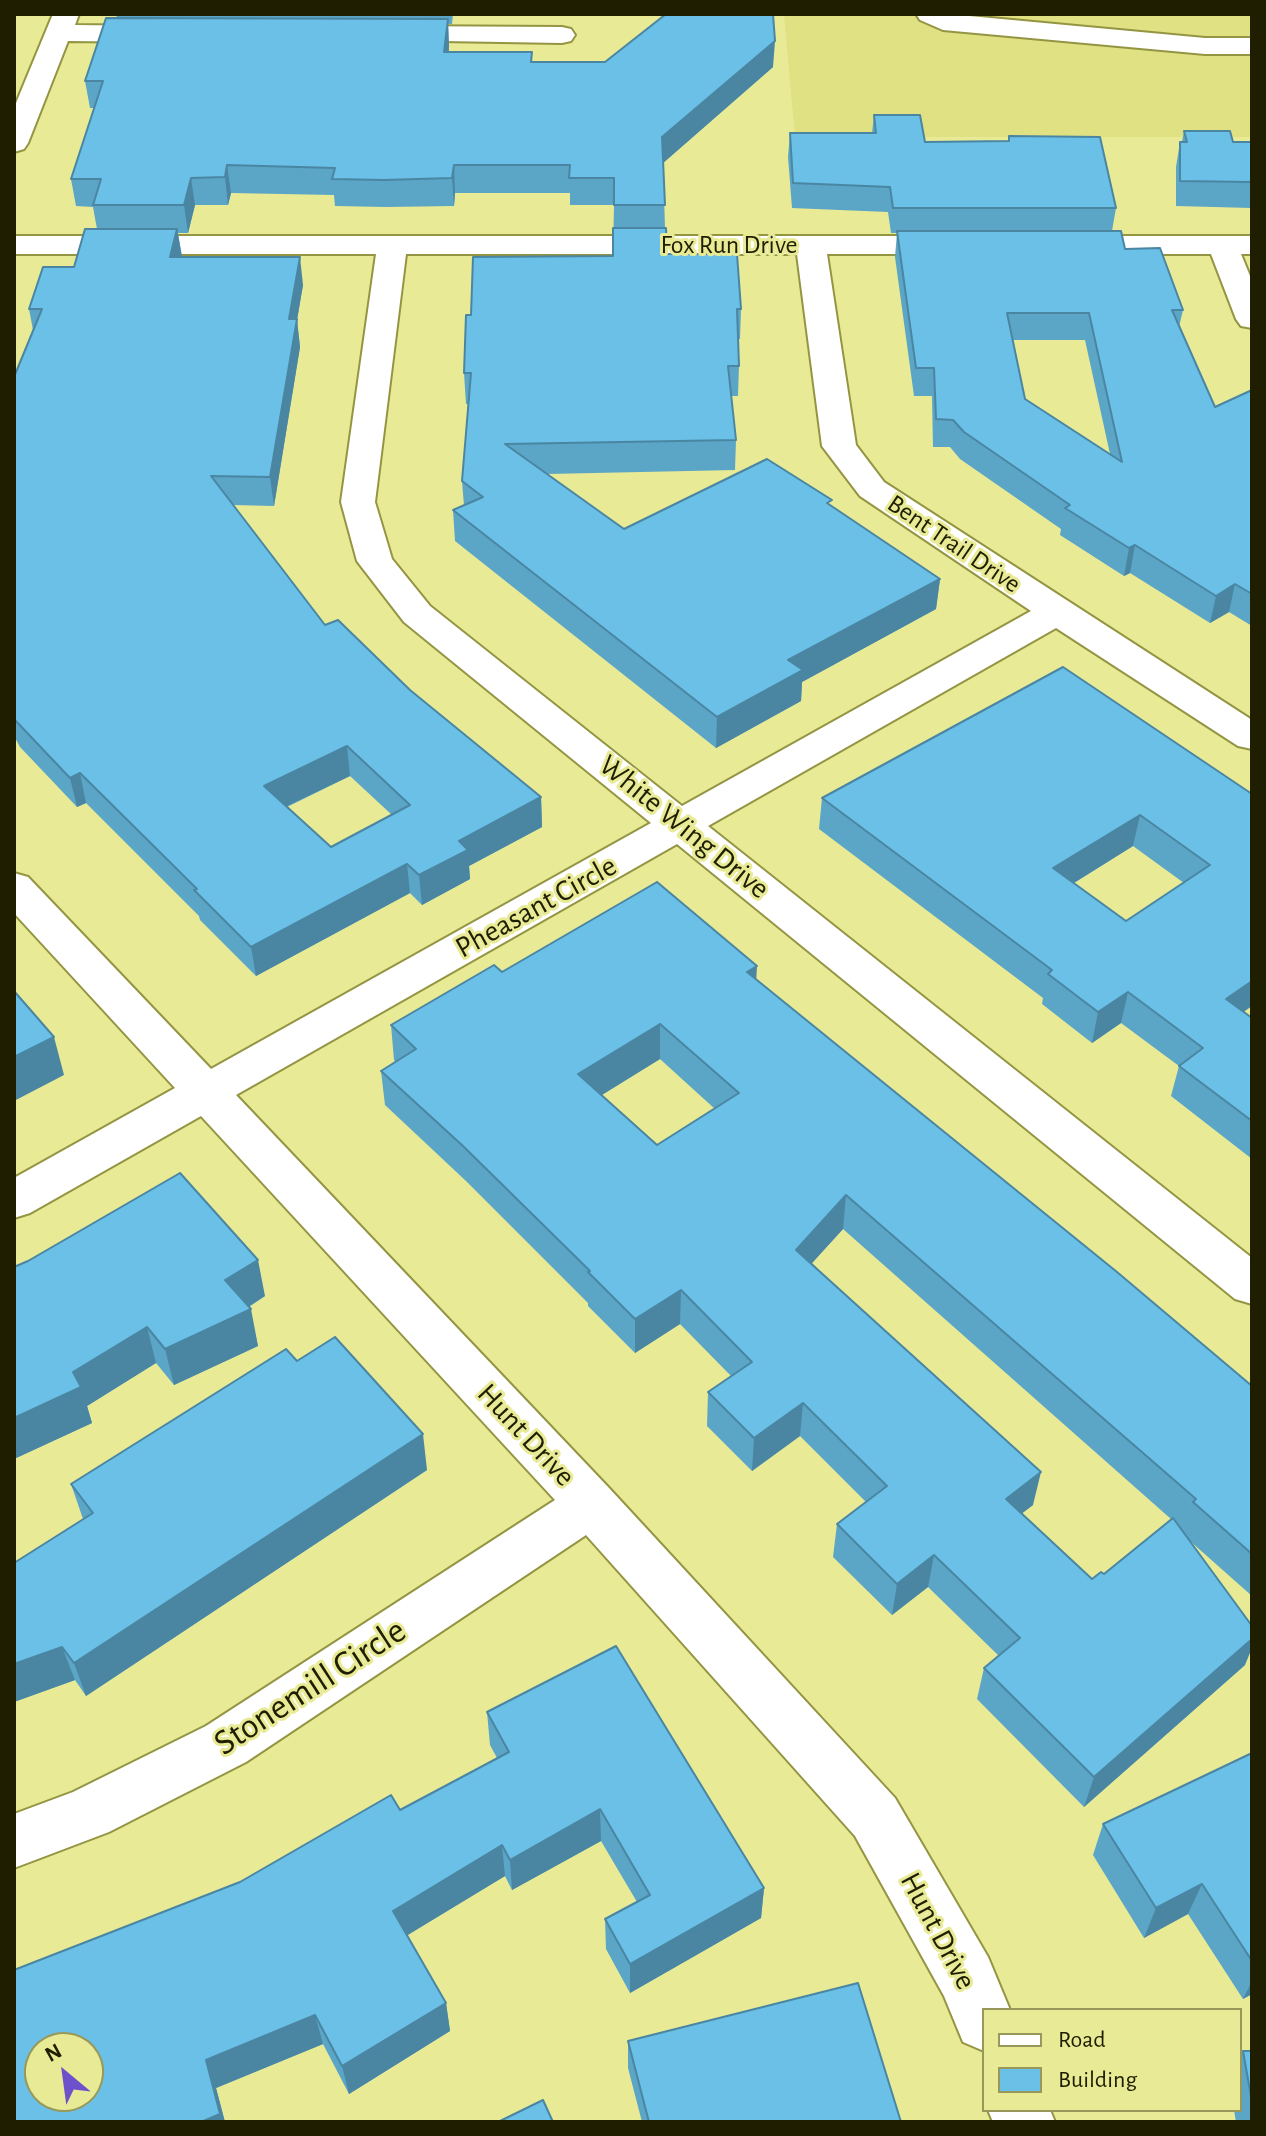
<!DOCTYPE html>
<style>
body{margin:0}
#map{position:relative;width:1266px;height:2136px;overflow:hidden;background:#e8ea96;font-family:"Alegreya Sans",sans-serif}
canvas{display:block}
.frame{position:absolute;inset:0;border:16px solid #1f1e00;pointer-events:none}
.legend{position:absolute;left:982px;top:2008px;width:260px;height:104px;box-sizing:border-box;background:#e8ea96;border:2px solid #98985a;margin:0;padding:10px 14px;list-style:none;font-size:24px;color:#1f1e00}
.legend li{display:flex;align-items:center;gap:16px;height:40px}
.legend b{width:40px;border:2px solid #98985a}
.north{position:absolute;left:24px;top:2032px;width:80px;height:80px;box-sizing:border-box;background:#e8ea96;border:2px solid #98985a;border-radius:50%;rotate:331deg;font-size:22px;font-weight:700;line-height:32px;text-align:center;color:#1f1e00}
.north::after{content:'';display:block;margin:auto;width:28px;height:36px;background:#6d51ca;clip-path:polygon(50% 0,100% 100%,50% 72%,0 100%)}
</style>
<div id="map">
<canvas width="1266" height="2136"></canvas>
<div class="frame"></div>
<ul class="legend">
<li><b style="height:10px;background:#fff"></b>Road</li>
<li><b style="height:22px;background:#6ac0e7"></b>Building</li>
</ul>
<div class="north">N</div>
</div>
<script>
const ctx = document.querySelector('canvas').getContext('2d');
ctx.lineJoin = 'round';
function fillPath(path, color) {
  ctx.fillStyle = color;
  ctx.fill(path, 'evenodd');
}
function poly(rows) {
  const path = new Path2D();
  for (const r of rows) {
    path.moveTo(r[0], r[1]);
    for (let i = 2; i < r.length; i += 2) path.lineTo(r[i], r[i + 1]);
  }
  return path;
}
function stroke(path, color, width, dash) {
  ctx.strokeStyle = color;
  ctx.lineWidth = width;
  ctx.lineCap = dash ? 'butt' : 'round';
  ctx.setLineDash(dash || []);
  ctx.stroke(path);
}
function label(font, color, halo, rows, align = 'center') {
  ctx.font = font + ' "Alegreya Sans",sans-serif';
  ctx.lineWidth = 6;
  ctx.setLineDash([]);
  ctx.textBaseline = 'middle';
  ctx.strokeStyle = halo;
  ctx.fillStyle = color;
  for (const [text, x, y, turn = 0] of rows) {
    ctx.save();
    ctx.translate(x, y);
    ctx.rotate((+turn || 0) * Math.PI / 180);
    ctx.textAlign = isNaN(turn) ? turn : align;
    if (halo) ctx.strokeText(text, 0, 0);
    ctx.fillText(text, 0, 0);
    ctx.restore();
  }
}
fillPath(poly([
 [784,14,1252,14,1252,137,795,137]
]), '#dfe183');
const minor = poly([
 [53,14,79,14,75,25,160,26,169,28,173,34,169,40,160,42,68,41,28,143,24,149,14,152,14,108,53,14],
 [916,14,948,14,1205,38,1252,38,1252,54,1205,54,943,30,920,20,916,14],
 [389,26,562,27,571,29,575,35,571,41,562,43,380,40,376,34,380,28,389,26],
 [14,236,956,236,967,239,971,245,967,251,956,254,827,254,856,445,884,482,1252,720,1252,749,1238,746,1056,628,708,826,1252,1258,1252,1304,1235,1299,677,844,236,1095,609,1488,895,1798,988,1957,1010,2010,984,2010,984,2051,963,2042,944,1996,855,1836,586,1535,246,1762,109,1832,14,1868,14,1814,73,1792,206,1726,555,1500,201,1116,30,1213,14,1218,14,1178,175,1088,14,913,14,873,28,877,211,1069,651,823,404,622,357,561,341,502,376,254,14,254,14,236],
 [406,254,797,254,822,446,860,496,1031,611,682,806,430,606,392,559,375,502,406,254],
 [1064,236,1252,236,1252,254,1241,254,1252,281,1252,328,1241,326,1236,319,1211,254,1064,254,1053,251,1049,245,1053,239,1064,236],
 [988,2110,1050,2110,1055,2122,993,2122,988,2110]
]);
stroke(minor, '#949542', 4);
fillPath(minor, '#fff');
fillPath(poly([
 [116,14,453,14,452,24,448,24,449,52,532,62,773,67,663,163,665,228,667,254,741,309,740,339,738,339,739,366,738,396,731,396,736,440,735,470,547,474,624,529,831,506,940,579,936,609,802,682,801,701,716,748,455,541,453,510,464,506,462,481,468,404,466,404,464,373,471,315,613,256,614,205,570,205,570,193,455,193,454,206,386,207,335,206,334,195,231,193,228,205,195,205,188,233,178,233,182,257,303,285,297,320,300,347,274,506,233,505,325,625,410,690,541,797,542,827,469,866,470,879,422,905,410,893,256,976,200,920,199,916,86,803,77,807,20,747,14,736,14,377,33,330,29,309,74,267,97,229,93,207,76,206,71,179,94,108,90,108,85,81,117,18],
 [350,776,392,815,331,847,287,807],
 [874,115,925,142,1008,141,1009,136,1116,208,1112,231,1125,249,1183,310,1179,327,1215,407,1252,390,1252,626,1229,612,1210,623,1130,573,1124,576,1060,535,1061,529,960,459,950,447,933,447,932,396,914,396,895,257,897,233,891,233,888,212,792,208,788,157,790,133,872,133],
 [1013,340,1085,340,1110,454,1025,399],
 [1184,131,1233,142,1252,142,1252,208,1176,206,1176,167,1180,142,1182,142],
 [1252,794,1244,1012,1252,1018,1252,1159,1171,1096,1179,1066,1121,1023,1092,1043,1042,1004,1043,998,819,829,822,798],
 [1133,846,1184,883,1126,921,1074,883],
 [502,972,756,979,1252,1386,1252,1596,1190,1541,1245,1665,1084,1807,977,1699,984,1668,999,1656,928,1587,892,1615,833,1557,837,1524,866,1502,800,1436,752,1471,707,1426,708,1392,731,1376,680,1324,635,1353,588,1306,588,1303,466,1181,385,1105,381,1071,396,1062,394,1060,391,1025],
 [660,1059,715,1109,657,1145,602,1095],
 [843,1229,1171,1519,1104,1574,1092,1579,1022,1513,1033,1505,812,1263],
 [14,1267,265,1296,249,1307,258,1346,174,1385,156,1363,87,1406,92,1423,14,1459],
 [297,1361,427,1470,86,1696,75,1680,14,1702,14,1563,83,1519,71,1484],
 [487,1712,764,1888,761,1918,630,1993,606,1949,605,1919,637,1902,601,1841,512,1890,505,1876,407,1935,446,2003,450,2031,349,2094,323,2044,216,2088,225,2122,14,2122,240,1882,400,1810,497,1758,490,1745],
 [1252,1753,1252,1994,1243,1999,1188,1914,1144,1938,1093,1855,1103,1824],
 [628,2041,901,2122,642,2122,628,2068],
 [1243,2051,1252,2051,1252,2122,1236,2122,1234,2110,1240,2110,1240,2058]
]), '#5ba5c7');
fillPath(poly([
 [448,19,449,46,446,78,444,52],
 [775,41,773,67,662,164,662,137],
 [227,165,231,193,228,205,225,177],
 [454,165,455,193,454,206,452,178],
 [191,178,195,205,188,233,184,205],
 [177,229,182,257,170,257],
 [300,257,303,285,297,320,300,347,274,506,270,477,289,319],
 [1135,545,1130,573,1124,576,1129,548],
 [940,579,936,609,802,682,801,701,716,748,717,717,788,660],
 [1235,584,1229,612,1210,623,1216,596],
 [347,746,350,776,268,815,264,786],
 [80,773,86,803,77,807,70,778],
 [541,797,542,827,469,866,470,879,422,905,419,875,459,841],
 [1140,815,1133,846,1048,899,1053,868],
 [407,864,410,893,256,976,251,947],
 [757,966,755,1001,747,972],
 [1252,981,1252,1006,1218,1030,1226,999],
 [1128,992,1121,1023,1092,1043,1098,1012],
 [660,1024,660,1059,579,1109,578,1074],
 [54,1037,64,1075,14,1101,14,1057],
 [846,1195,843,1229,793,1284,796,1250],
 [258,1260,265,1296,233,1316,225,1280],
 [681,1290,680,1324,635,1353,635,1319],
 [251,1309,258,1346,174,1385,165,1349],
 [147,1327,156,1363,87,1406,92,1423,14,1459,14,1418,73,1372],
 [803,1403,800,1436,752,1471,754,1438],
 [423,1434,427,1470,86,1696,74,1663],
 [1041,1472,1033,1505,999,1531,1006,1499],
 [934,1555,928,1587,892,1615,897,1584],
 [1252,1639,1252,1648,1245,1665,1084,1807,1094,1777],
 [62,1647,75,1680,14,1702,14,1664],
 [600,1809,601,1841,512,1890,510,1860],
 [502,1845,505,1876,398,1941,393,1911],
 [1202,1884,1188,1914,1144,1938,1156,1908],
 [764,1888,761,1918,630,1993,630,1964],
 [1252,1981,1252,1994,1243,1999],
 [446,2003,450,2031,349,2094,342,2066],
 [315,2015,323,2044,216,2088,225,2122,201,2122,206,2060]
]), '#4a86a2');
const building = poly([
 [666,14,773,14,775,41,662,137,665,205,614,205,614,178,569,178,570,165,454,165,452,178,384,180,332,179,335,168,227,165,225,177,191,178,184,205,93,205,101,179,71,179,103,81,85,81,106,18,448,19,444,52,532,52,531,62,605,62,666,14],
 [874,115,920,115,925,142,1009,141,1009,136,1100,137,1116,208,893,208,890,187,793,183,790,133,876,133,874,115],
 [1184,131,1230,131,1233,142,1252,142,1252,182,1180,181,1180,142,1187,142,1184,131],
 [613,228,666,228,667,254,737,254,741,309,737,309,739,366,728,366,736,440,505,444,624,529,767,459,832,500,827,503,940,579,788,660,803,670,717,717,453,510,483,497,462,481,471,373,464,373,466,315,471,315,473,257,613,256,613,228],
 [85,229,177,229,170,257,300,257,289,319,297,319,270,477,211,476,325,625,338,620,410,690,541,797,459,841,468,850,419,875,407,864,251,947,194,890,197,889,80,773,70,778,14,719,14,377,42,309,29,309,43,267,74,267,85,229],
 [347,746,410,805,331,847,264,786,347,746],
 [897,231,1121,231,1125,249,1160,248,1183,310,1172,310,1215,407,1252,390,1252,594,1235,584,1216,596,1135,545,1129,548,1065,508,1070,505,964,432,953,420,936,419,934,368,916,368,897,231],
 [1007,313,1089,313,1122,462,1025,399,1007,313],
 [1063,667,1252,794,1252,981,1226,999,1252,1018,1252,1121,1179,1066,1203,1048,1128,992,1098,1012,1048,974,1052,970,822,798,1063,667],
 [1140,815,1210,865,1126,921,1053,868,1140,815],
 [657,882,757,966,747,972,1117,1272,1252,1386,1252,1554,1193,1502,1196,1499,846,1195,796,1250,1041,1472,1006,1499,1092,1579,1101,1572,1104,1574,1173,1518,1252,1626,1252,1639,1094,1777,984,1668,1020,1638,934,1555,897,1584,837,1524,887,1486,803,1403,754,1438,708,1392,752,1362,681,1290,635,1319,588,1272,590,1271,463,1146,381,1071,416,1049,391,1025,494,965,502,972,657,882],
 [660,1024,739,1093,657,1145,578,1074,660,1024],
 [14,991,54,1037,14,1057,14,991],
 [180,1173,258,1260,225,1280,251,1309,165,1349,147,1327,73,1372,81,1387,14,1418,14,1267,28,1261,180,1173],
 [335,1337,423,1434,74,1663,62,1647,14,1664,14,1563,93,1513,71,1484,286,1349,297,1361,335,1337],
 [616,1646,764,1888,630,1964,605,1919,650,1895,600,1809,510,1860,502,1845,393,1911,446,2003,342,2066,315,2015,206,2060,220,2114,201,2122,14,2122,14,1970,240,1882,391,1795,400,1810,509,1752,487,1712,616,1646],
 [40,2048,88,2048,88,2096,40,2096,40,2048],
 [1252,1753,1252,1961,1202,1884,1156,1908,1103,1824,1252,1753],
 [858,1983,901,2122,649,2122,628,2041,858,1983],
 [1243,2051,1252,2051,1252,2102,1243,2051],
 [543,2100,553,2122,498,2122,543,2100]
]);
fillPath(building, '#6ac0e7');
stroke(building, '#4a86a2', 2);
label('26px', '#1f1e00', '#e8ea96', [
 ["Fox Run Drive",729,245],
 ["Bent Trail Drive",954,544,34]
]);
label('30px', '#1f1e00', '#e8ea96', [
 ["White Wing Drive",684,827,39],
 ["Pheasant Circle",536,907,-29],
 ["Hunt Drive",526,1435,47],
 ["Hunt Drive",938,1931,62]
]);
label('36px', '#1f1e00', '#e8ea96', [
 ["Stonemill Circle",310,1687,-33]
]);
</script>
